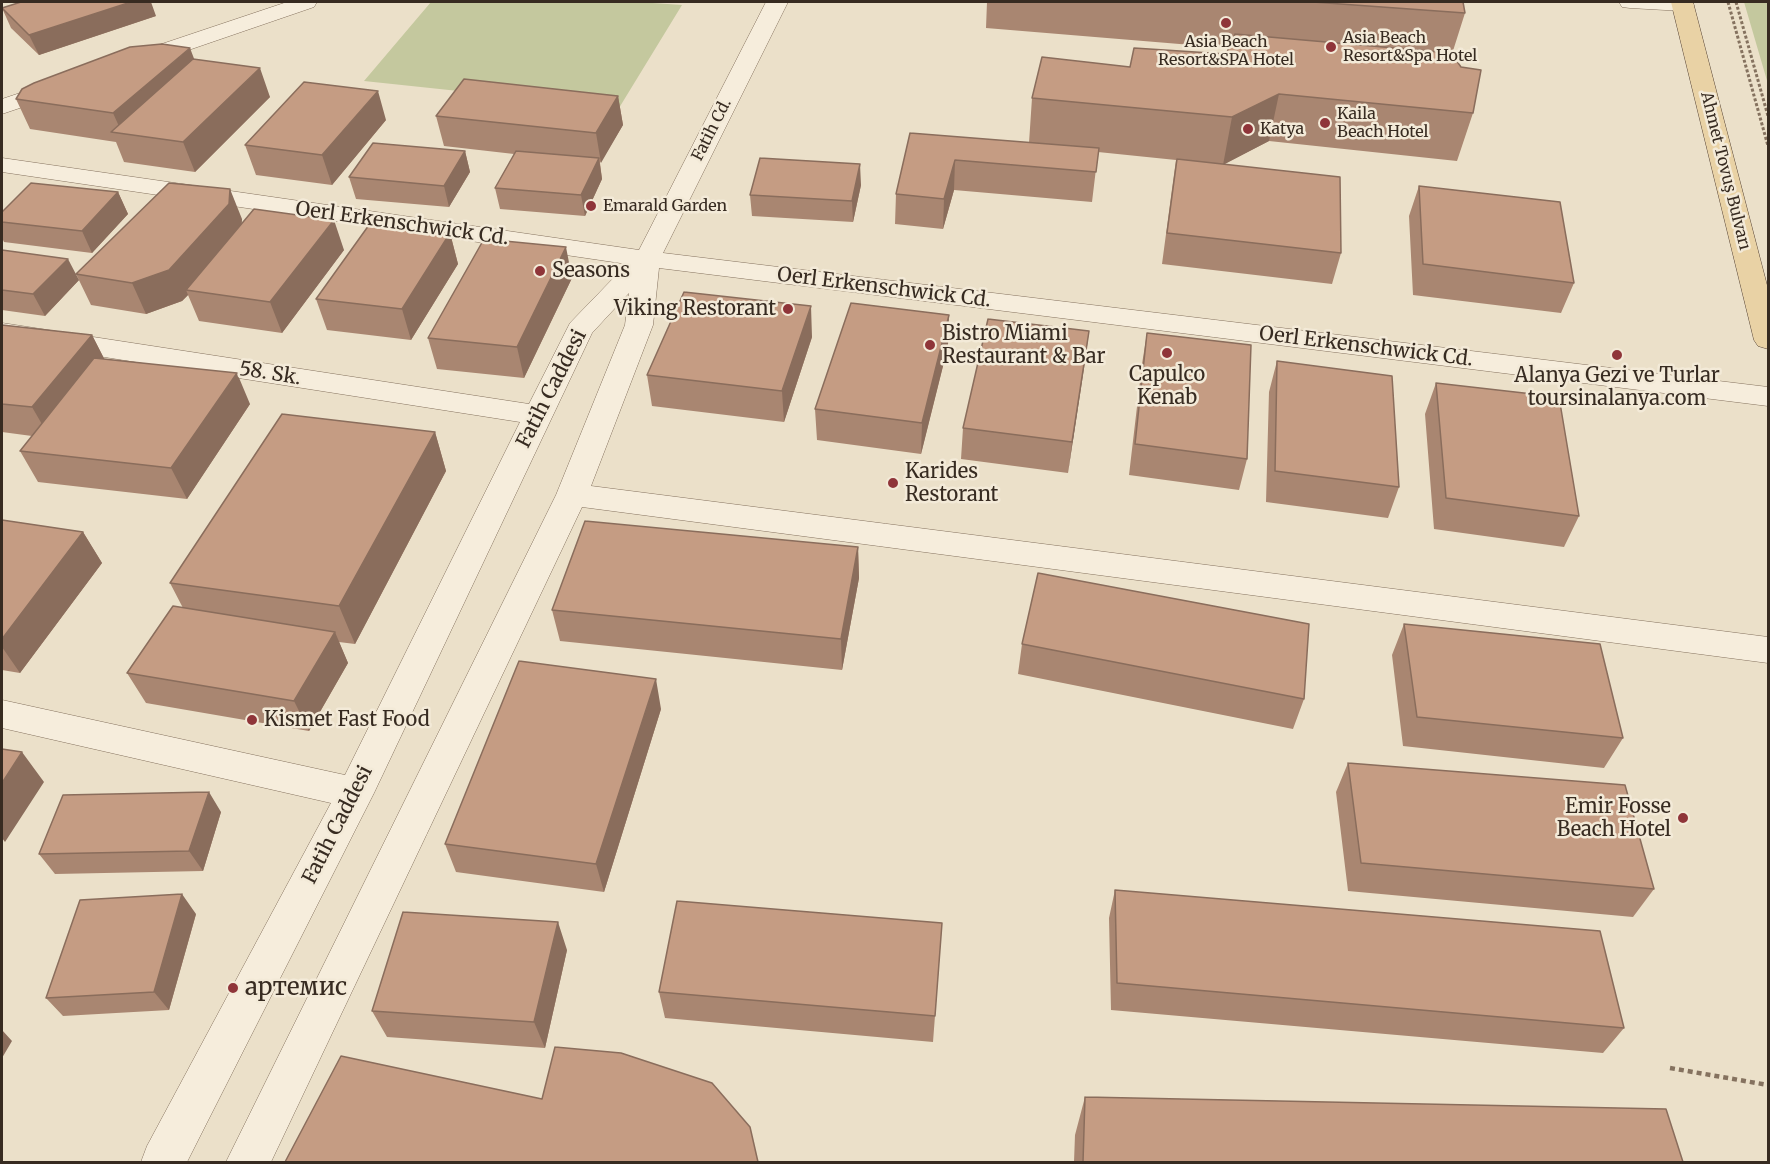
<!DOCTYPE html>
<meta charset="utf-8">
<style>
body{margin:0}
#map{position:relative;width:1770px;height:1164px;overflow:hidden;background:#ebe0c9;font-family:Merriweather,serif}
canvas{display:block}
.frame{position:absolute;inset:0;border:3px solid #372b21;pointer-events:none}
</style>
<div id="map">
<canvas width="1770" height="1164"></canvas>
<div class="frame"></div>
</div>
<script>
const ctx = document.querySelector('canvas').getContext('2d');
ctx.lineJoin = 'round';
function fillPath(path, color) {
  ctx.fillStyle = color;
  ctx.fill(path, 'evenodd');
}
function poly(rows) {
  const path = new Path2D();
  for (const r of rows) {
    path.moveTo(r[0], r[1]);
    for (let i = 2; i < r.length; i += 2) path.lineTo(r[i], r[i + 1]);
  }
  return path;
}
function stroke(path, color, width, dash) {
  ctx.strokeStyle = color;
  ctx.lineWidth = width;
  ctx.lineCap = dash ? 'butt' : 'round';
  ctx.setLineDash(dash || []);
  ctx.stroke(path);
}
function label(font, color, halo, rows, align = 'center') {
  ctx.font = font + ' Merriweather,serif';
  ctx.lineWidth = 5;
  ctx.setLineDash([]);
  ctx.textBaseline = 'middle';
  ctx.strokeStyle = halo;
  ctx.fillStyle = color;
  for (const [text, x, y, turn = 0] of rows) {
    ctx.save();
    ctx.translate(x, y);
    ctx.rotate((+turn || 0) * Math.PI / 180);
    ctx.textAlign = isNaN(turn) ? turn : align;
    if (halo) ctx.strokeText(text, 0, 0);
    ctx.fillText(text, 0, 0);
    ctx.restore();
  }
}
fillPath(poly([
 [431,2,638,2,682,5,619,108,364,81],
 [1744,2,1768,2,1768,84]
]), '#c4c89e');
const minor = poly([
 [287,2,317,2,314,7,142,66,134,68,126,66,123,61,126,56,287,2],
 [766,2,788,2,663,253,1768,387,1768,406,659,268,653,325,591,486,1768,637,1768,663,582,507,271,1162,226,1162,556,495,625,325,629,293,592,333,374,793,187,1162,141,1162,147,1146,331,803,2,728,2,700,345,775,520,422,2,341,2,323,529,404,570,323,627,264,2,172,2,158,639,250,766,2],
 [1619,2,1691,2,1694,5,1691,10,1683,11,1630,8,1622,7,1619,2],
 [59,80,67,82,70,87,67,92,2,114,2,99,59,80]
]);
const major = poly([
 [1671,2,1693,2,1768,289,1768,349,1758,346,1754,340,1671,2]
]);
stroke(minor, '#85725f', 1);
stroke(major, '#544133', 1);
stroke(poly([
 [1728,2,1768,146],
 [1736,2,1768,116]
]), '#85725f', 3, [3, 2]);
stroke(poly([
 [1670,1068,1768,1085]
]), '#85725f', 4.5, [5, 4]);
fillPath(minor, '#f6eddc');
fillPath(major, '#e9d2a5');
fillPath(poly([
 [987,2,1463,2,1465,13,1452,54,1473,113,1457,161,1269,141,1224,164,1341,253,1332,284,1162,264,1172,189,1176,160,1098,152,1092,202,954,190,943,229,895,224,896,194,910,133,1029,143,1032,98,1130,67,1226,54,1228,48,986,28],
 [2,8,156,16,39,55,11,28],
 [194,59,270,97,195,172,124,162,116,142,30,129,16,99],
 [618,96,623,125,600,163,602,179,585,216,500,209,495,188,514,154,444,146,436,116],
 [386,120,332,185,256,175,245,145],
 [465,151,470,172,449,207,356,199,349,177],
 [861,185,853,222,752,216,750,195],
 [1419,186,1574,283,1561,313,1413,295,1409,216],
 [118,192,128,214,92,253,4,242,2,238,2,212],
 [242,219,241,225,344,250,282,333,199,321,188,295,182,301,146,314,91,305,76,274],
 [450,233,458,264,411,340,327,330,316,299],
 [2,250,79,280,45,316,2,310],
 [572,278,524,378,437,369,428,338],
 [2,325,92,335,104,359,250,404,187,499,38,482,20,451,32,436,2,432],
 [1089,331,1068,473,961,459,963,428],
 [1147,333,1247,459,1239,490,1129,475,1142,364],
 [812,337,784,422,652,406,647,375],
 [948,346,921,454,817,440,815,409],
 [1277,361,1399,487,1388,518,1266,502,1269,392],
 [1436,383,1579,516,1564,547,1434,529,1425,414],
 [435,432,446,471,355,644,339,642,348,663,309,731,146,703,127,673,183,608,170,583],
 [2,520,83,532,102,563,20,673,2,670],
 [858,547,859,578,842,670,560,641,552,610],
 [1404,624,1623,738,1604,768,1403,746,1392,655],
 [1022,644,1304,699,1293,729,1018,674],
 [661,709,604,892,456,872,445,844],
 [1348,763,1654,889,1633,917,1348,891,1336,792],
 [221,812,203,871,55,874,39,854],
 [1115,890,1624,1028,1603,1053,1111,1010,1109,918],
 [196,914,169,1010,63,1016,46,998],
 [942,923,933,1042,665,1018,659,992],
 [567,950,545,1048,387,1037,372,1011],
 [1085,1097,1683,1162,1074,1162,1075,1135]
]), '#a98671');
fillPath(poly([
 [131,2,151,2,156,16,39,55,29,35],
 [190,48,201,77,122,133,113,113],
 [260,68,270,97,195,172,183,142],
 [378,91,386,120,332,185,322,155],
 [1279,94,1269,141,1223,165,1232,117],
 [618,96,623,125,601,163,596,133],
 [465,151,470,172,449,207,444,186],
 [599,158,602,179,585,216,581,195],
 [955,160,954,190,943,229,944,199],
 [860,164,861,185,853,222,852,201],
 [230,189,242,219,241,234,186,290,188,295,182,301,146,314,132,283],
 [118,192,128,214,92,253,82,231],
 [334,220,344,250,282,333,270,302],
 [450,233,458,264,411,340,402,309],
 [566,247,572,278,524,378,517,347],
 [68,259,79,280,45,316,33,294],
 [811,306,812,337,784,422,782,391],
 [949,315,948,346,921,454,922,423],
 [1089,331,1085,362,1068,473,1072,442],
 [92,335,108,366,50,438,32,407],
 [237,373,250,404,187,499,171,468],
 [435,432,446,471,355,644,339,606],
 [83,532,102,563,20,673,2,647,2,639],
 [858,547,859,578,842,670,841,639],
 [335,632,348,663,309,731,294,701],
 [656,679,661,709,604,892,596,864],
 [22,752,44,782,5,842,2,838,2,783],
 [209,792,221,812,203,871,189,851],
 [182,894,196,914,169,1010,154,992],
 [558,922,567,950,545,1048,534,1022],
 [2,1030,12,1041,2,1058]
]), '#8a6d5c');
const building = poly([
 [21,2,131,2,29,35,2,8,21,2],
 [1313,2,1463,2,1465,13,1313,2],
 [1235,34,1451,53,1461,67,1481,70,1473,113,1279,94,1232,117,1032,98,1042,57,1130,67,1134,48,1226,54,1235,34],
 [162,44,190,48,113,113,16,99,22,89,34,83,130,47,162,44],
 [193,59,260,68,183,142,111,132,193,59],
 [464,79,618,96,596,133,436,116,464,79],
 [304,82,378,91,322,155,245,145,304,82],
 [910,133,1099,148,1096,172,955,160,944,199,896,194,910,133],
 [373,143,465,151,444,186,349,177,373,143],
 [516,151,599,158,581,195,495,188,516,151],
 [760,158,860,164,852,201,750,195,760,158],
 [1177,159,1340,177,1341,253,1167,233,1177,159],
 [31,183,118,192,82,231,2,222,2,212,31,183],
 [169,183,230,189,229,204,169,270,132,283,76,274,169,183],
 [1419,186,1560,202,1574,283,1423,264,1419,186],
 [254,209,334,220,270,302,186,290,254,209],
 [369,225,450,233,402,309,316,299,369,225],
 [484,239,566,247,517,347,428,338,484,239],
 [2,250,68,259,33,294,2,290,2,250],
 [684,292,811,306,782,391,647,375,684,292],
 [851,303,949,315,922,423,815,409,851,303],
 [988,319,1089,331,1072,442,963,428,988,319],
 [2,325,92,335,32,407,2,404,2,325],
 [1147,333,1251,345,1247,459,1135,444,1147,333],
 [94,358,237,373,171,468,20,451,94,358],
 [1277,361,1392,376,1399,487,1275,471,1277,361],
 [1436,383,1559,397,1579,516,1446,498,1436,383],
 [282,414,435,432,339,606,170,583,282,414],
 [2,520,83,532,2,639,2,520],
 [585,521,858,547,841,639,552,610,585,521],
 [1038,573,1309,624,1304,699,1022,644,1038,573],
 [173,606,335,632,294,701,127,673,173,606],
 [1404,624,1600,644,1623,738,1417,717,1404,624],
 [519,661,656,679,596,864,445,844,519,661],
 [2,749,22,752,2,783,2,749],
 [1348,763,1625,785,1654,889,1361,863,1348,763],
 [209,792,189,851,39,854,63,795,209,792],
 [1115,890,1600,931,1624,1028,1117,983,1115,890],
 [182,894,154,992,46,998,80,900,182,894],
 [677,901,942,923,935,1016,659,992,677,901],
 [403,912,558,922,534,1022,372,1011,403,912],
 [555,1047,621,1053,712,1083,750,1127,758,1162,285,1162,341,1056,542,1099,555,1047],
 [1085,1097,1666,1109,1683,1162,1083,1162,1085,1097]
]);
fillPath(building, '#c59c83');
stroke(building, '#8a6d5c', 1.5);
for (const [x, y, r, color] of [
 [1226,23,6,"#8f3539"],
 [1331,47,6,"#8f3539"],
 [1325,123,6,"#8f3539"],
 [1248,129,6,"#8f3539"],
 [591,206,6,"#8f3539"],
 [540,271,6,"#8f3539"],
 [788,309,6,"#8f3539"],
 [930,345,6,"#8f3539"],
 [1167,353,6,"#8f3539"],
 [1617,355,6,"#8f3539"],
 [893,483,6,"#8f3539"],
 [252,720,6,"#8f3539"],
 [1683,818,6,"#8f3539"],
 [233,988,6,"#8f3539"]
]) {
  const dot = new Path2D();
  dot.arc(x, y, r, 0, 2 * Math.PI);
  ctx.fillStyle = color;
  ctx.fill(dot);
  stroke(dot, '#f3ead8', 2);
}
label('16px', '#372b21', '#f3ead8', [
 ["Asia Beach",1343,38],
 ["Resort&Spa Hotel",1343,56],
 ["Asia Beach",1226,42,"center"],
 ["Resort&SPA Hotel",1226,60,"center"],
 ["Kaila",1337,114],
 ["Beach Hotel",1337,132],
 ["Katya",1260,129],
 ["Emarald Garden",603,206]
], 'left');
label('16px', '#372b21', '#f3ead8', [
 ["Fatih Cd.",712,130,-63],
 ["Ahmet Tovuş Bulvarı",1725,171,76]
]);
label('20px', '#372b21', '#f3ead8', [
 ["Oerl Erkenschwick Cd.",402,224,8],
 ["Oerl Erkenschwick Cd.",884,288,7],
 ["Oerl Erkenschwick Cd.",1366,347,7],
 ["58. Sk.",270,374,9],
 ["Fatih Caddesi",552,389,-63],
 ["Fatih Caddesi",338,825,-63]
]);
label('20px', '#372b21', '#f3ead8', [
 ["Seasons",552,271],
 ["Viking Restorant",776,309,"right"],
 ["Bistro Miami",942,334],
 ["Restaurant & Bar",942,357],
 ["Capulco",1167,375,"center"],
 ["Kenab",1167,398,"center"],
 ["Alanya Gezi ve Turlar",1617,376,"center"],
 ["toursinalanya.com",1617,399,"center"],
 ["Karides",905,472],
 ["Restorant",905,495],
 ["Kismet Fast Food",264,720],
 ["Emir Fosse",1671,807,"right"],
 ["Beach Hotel",1671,830,"right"]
], 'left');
label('24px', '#372b21', '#f3ead8', [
 ["артемис",245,988]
], 'left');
</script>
